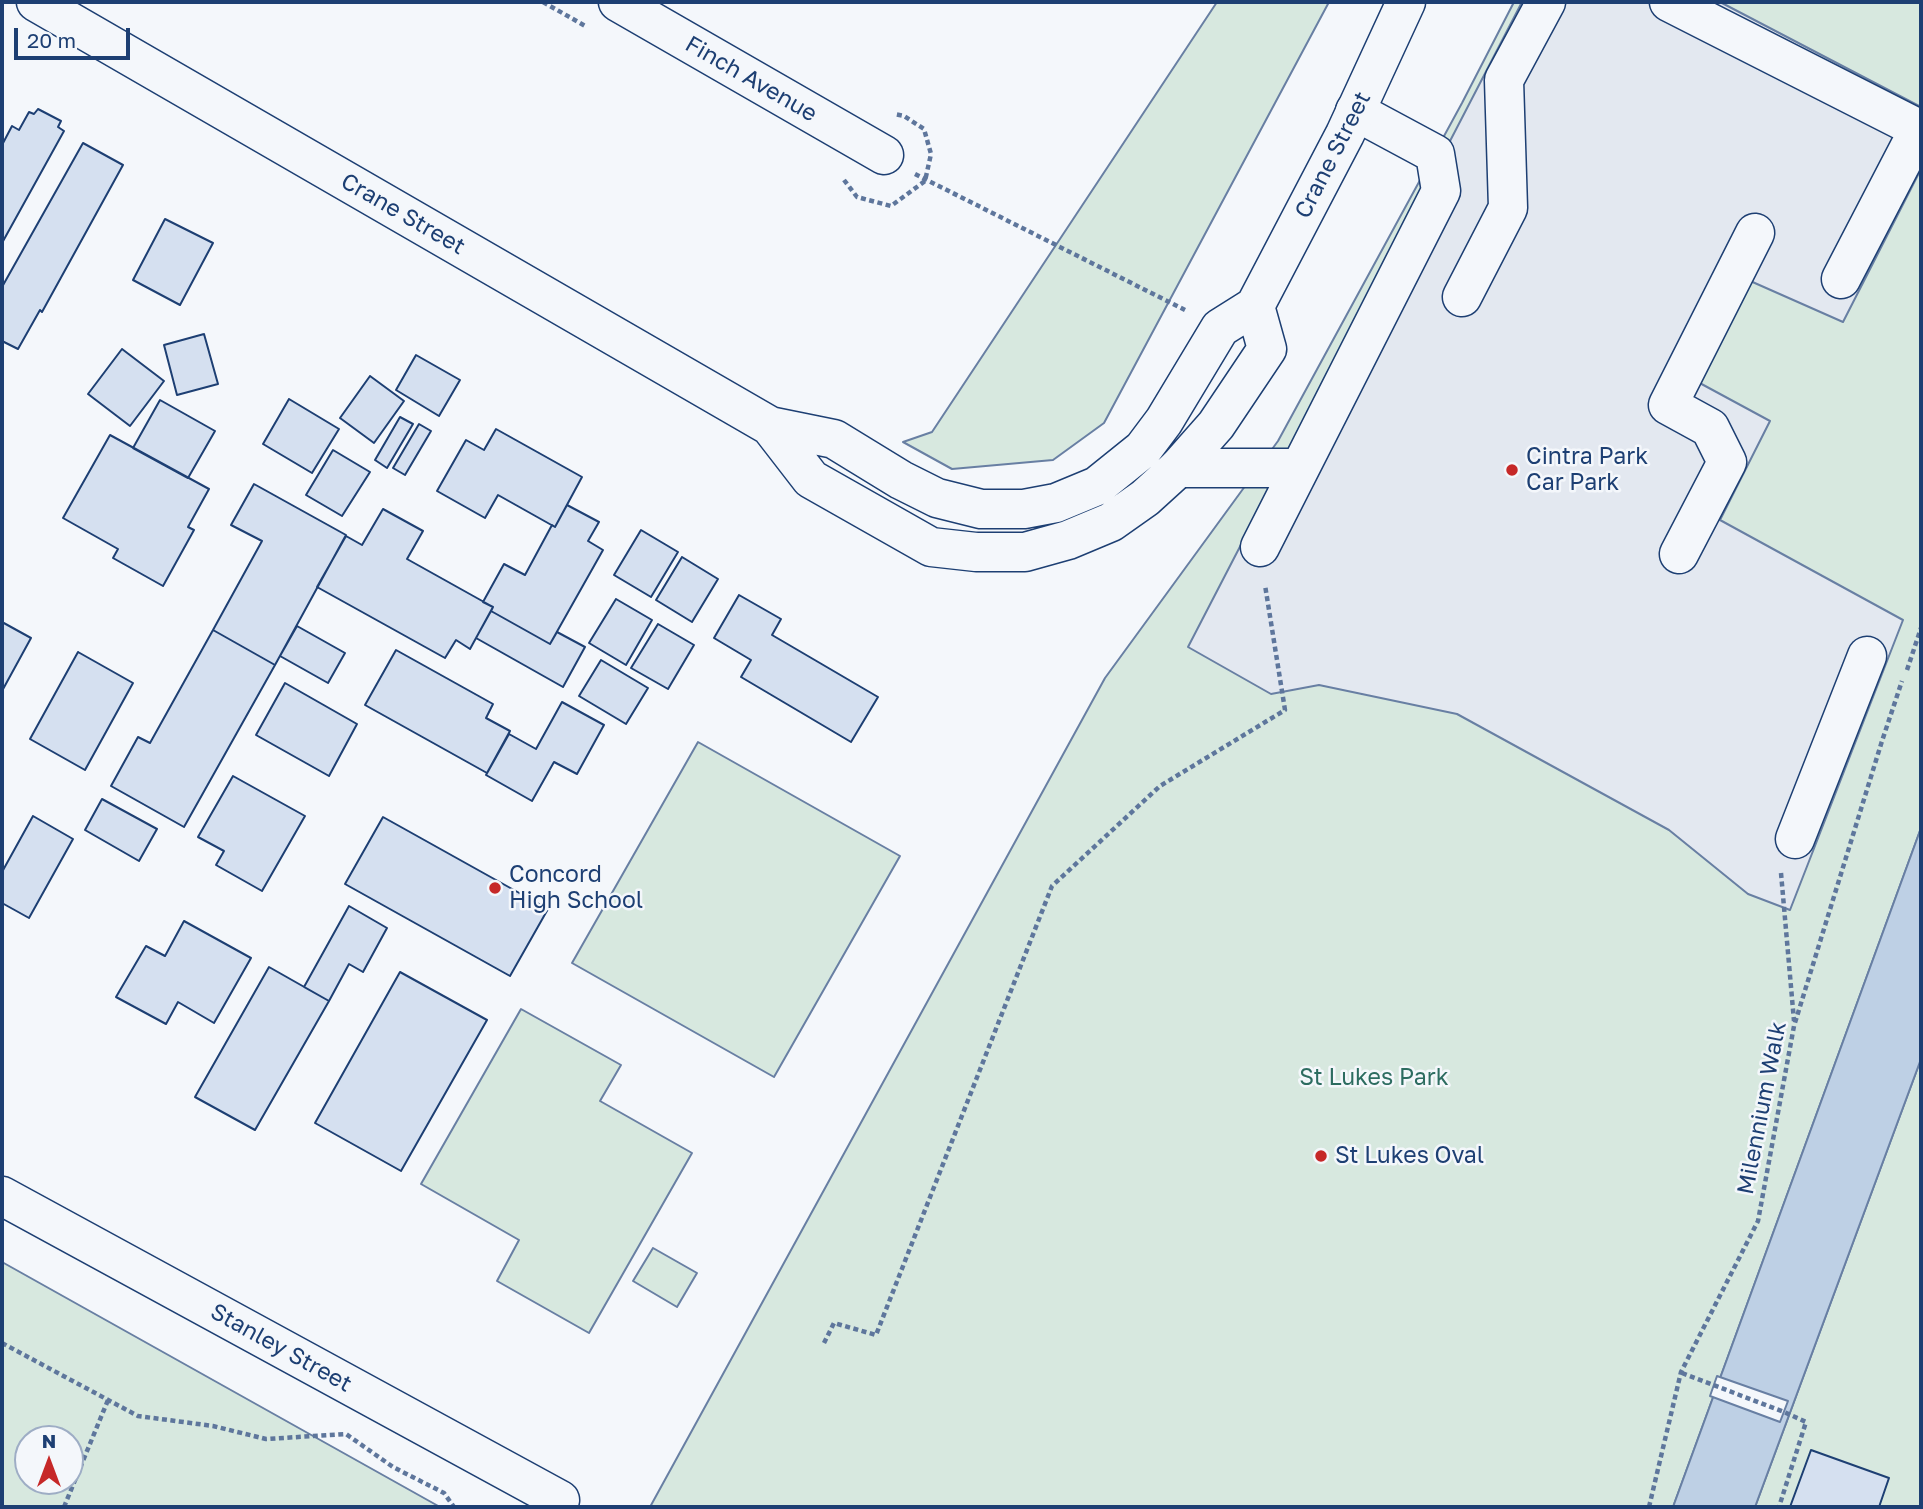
<!DOCTYPE html>
<style>
body{margin:0}
#map{position:relative;width:1923px;height:1509px;overflow:hidden;background:#f4f7fb;font-family:"Golos Text",sans-serif}
canvas{display:block}
.frame{position:absolute;inset:0;border:4px solid #1d3f73;pointer-events:none}
.north{position:absolute;left:14px;top:1425px;width:70px;height:70px;box-sizing:border-box;background:#f4f7fb;border:2px solid #9eadc5;border-radius:50%;rotate:0deg;font-size:19px;font-weight:700;line-height:28px;text-align:center;color:#1d3f73}
.north::after{content:'';display:block;margin:auto;width:24px;height:32px;background:#c62828;clip-path:polygon(50% 0,100% 100%,50% 72%,0 100%)}
.scale{position:absolute;left:14px;top:28px;width:116px;height:32px;box-sizing:border-box;border:4px solid #1d3f73;border-top:0;padding-left:9px;font-size:21px;line-height:24px;white-space:nowrap;color:#1d3f73;-webkit-text-stroke:5px #f4f7fb;paint-order:stroke}
</style>
<div id="map">
<canvas width="1923" height="1509"></canvas>
<div class="frame"></div>
<div class="north">N</div>
<div class="scale">20 m</div>
</div>
<script>
const ctx = document.querySelector('canvas').getContext('2d');
ctx.lineJoin = 'round';
function fillPath(path, color) {
  ctx.fillStyle = color;
  ctx.fill(path, 'evenodd');
}
function poly(rows) {
  const path = new Path2D();
  for (const r of rows) {
    path.moveTo(r[0], r[1]);
    for (let i = 2; i < r.length; i += 2) path.lineTo(r[i], r[i + 1]);
  }
  return path;
}
function stroke(path, color, width, dash) {
  ctx.strokeStyle = color;
  ctx.lineWidth = width;
  ctx.lineCap = dash ? 'butt' : 'round';
  ctx.setLineDash(dash || []);
  ctx.stroke(path);
}
function label(font, color, halo, rows, align = 'center') {
  ctx.font = font + ' "Golos Text",sans-serif';
  ctx.lineWidth = 5;
  ctx.setLineDash([]);
  ctx.textBaseline = 'middle';
  ctx.strokeStyle = halo;
  ctx.fillStyle = color;
  for (const [text, x, y, turn = 0] of rows) {
    ctx.save();
    ctx.translate(x, y);
    ctx.rotate((+turn || 0) * Math.PI / 180);
    ctx.textAlign = isNaN(turn) ? turn : align;
    if (halo) ctx.strokeText(text, 0, 0);
    ctx.fillText(text, 0, 0);
    ctx.restore();
  }
}
const green = poly([
 [1217,2,1329,2,1104,423,1053,460,952,469,903,442,932,432,1217,2],
 [1514,2,1921,2,1921,828,1673,1507,650,1507,1105,678,1278,441,1462,103,1514,2],
 [698,742,900,856,774,1077,572,963,698,742],
 [521,1009,621,1065,600,1101,692,1153,589,1333,497,1281,519,1240,421,1184,521,1009],
 [1921,1059,1921,1507,1755,1507,1921,1059],
 [653,1248,697,1273,677,1307,633,1281,653,1248],
 [2,1262,440,1507,2,1507,2,1262],
 [70,1439,70,1481,28,1481,28,1439,70,1439]
]);
fillPath(green, '#d7e8df');
stroke(green, '#687fa3', 2);
const parking = poly([
 [1522,2,1720,2,1921,107,1921,169,1843,322,1748,280,1696,381,1770,421,1720,520,1903,620,1790,910,1748,894,1669,830,1457,714,1319,685,1271,694,1188,647,1522,2]
]);
fillPath(parking, '#e3e8f0');
stroke(parking, '#687fa3', 2);
const water = poly([
 [1921,828,1921,1059,1755,1507,1673,1507,1921,828]
]);
fillPath(water, '#bed0e5');
stroke(water, '#687fa3', 2);
const pier = poly([
 [1717,1376,1788,1401,1780,1422,1710,1396,1717,1376]
]);
fillPath(pier, '#f4f7fb');
stroke(pier, '#687fa3', 2);
const building = poly([
 [38,109,61,121,58,127,64,131,2,243,2,145,12,126,19,130,29,112,34,114,38,109],
 [83,143,123,165,42,312,40,310,18,349,2,341,2,287,83,143],
 [165,219,213,243,180,305,133,280,165,219],
 [204,334,218,384,177,395,164,345,204,334],
 [122,349,164,381,130,426,88,394,122,349],
 [416,355,460,380,439,416,396,390,416,355],
 [370,376,404,401,374,443,340,418,370,376],
 [289,399,339,429,312,473,263,444,289,399],
 [160,400,215,431,188,478,133,448,160,400],
 [400,417,413,424,387,468,375,460,400,417],
 [419,424,431,431,405,475,393,468,419,424],
 [496,429,582,477,555,527,498,495,485,518,437,491,466,440,484,450,496,429],
 [110,435,209,489,188,527,194,530,163,586,113,558,118,549,63,518,110,435],
 [333,450,370,472,342,516,306,495,333,450],
 [254,484,346,535,275,665,213,630,262,541,231,525,254,484],
 [567,505,599,522,588,541,603,550,550,644,491,611,493,607,483,602,504,564,525,575,552,525,555,527,567,505],
 [383,509,423,531,407,559,493,607,470,649,456,640,445,658,317,587,346,536,362,545,383,509],
 [641,530,678,552,651,597,614,575,641,530],
 [682,557,718,579,692,622,656,600,682,557],
 [739,595,781,619,772,635,878,697,851,742,741,677,751,660,714,638,739,595],
 [616,599,652,620,626,665,589,643,616,599],
 [491,611,550,644,557,632,585,647,563,687,476,638,491,611],
 [2,622,31,638,2,691,2,622],
 [658,624,694,645,668,689,631,668,658,624],
 [297,626,345,653,328,683,280,656,297,626],
 [213,630,275,665,184,827,111,786,138,737,150,743,213,630],
 [396,650,493,704,486,718,510,731,487,773,365,705,396,650],
 [78,652,133,683,85,770,30,739,78,652],
 [601,660,648,688,626,724,579,696,601,660],
 [285,683,357,724,329,776,256,735,285,683],
 [562,702,604,725,577,774,554,762,532,801,486,775,509,734,536,749,562,702],
 [233,776,305,816,262,891,216,865,224,851,198,837,233,776],
 [102,799,157,829,139,861,85,830,102,799],
 [33,816,73,839,29,918,2,903,2,872,33,816],
 [383,817,548,909,510,976,345,884,383,817],
 [349,906,387,928,363,972,349,964,329,1001,304,987,349,906],
 [184,921,251,958,214,1023,178,1002,166,1024,116,997,146,946,165,956,184,921],
 [269,967,329,1001,255,1130,195,1097,269,967],
 [400,972,487,1020,401,1171,315,1123,400,972],
 [1811,1450,1889,1478,1879,1507,1790,1507,1811,1450]
]);
fillPath(building, '#d5e0f0');
stroke(building, '#1d3f73', 2);
const minor = poly([
 [618,2,884,155],
 [1669,2,1919,129,1841,279],
 [1462,297,1508,208,1504,80,1546,2],
 [1178,468,1299,468],
 [1260,547,1441,191,1435,154,1355,111],
 [1679,554,1727,462,1710,428,1668,405,1755,233],
 [1795,839,1867,656],
 [2,1196,560,1500]
]);
const major = poly([
 [36,2,770,426,834,439,901,480,937,498,981,509,1024,509,1056,503,1097,486,1143,449,1164,421,1220,328,1255,306,1345,134,1406,2],
 [770,426,811,479,931,547,976,552,1025,552,1068,540,1111,522,1145,498,1178,468,1216,425,1267,349,1255,306]
]);
stroke(minor, '#1d3f73', 41);
stroke(major, '#1d3f73', 41);
stroke(poly([
 [543,2,587,27],
 [915,174,1185,310],
 [844,180,857,197,891,206,925,181,931,154,924,129,904,116,894,114],
 [1907,670,1921,628],
 [1781,873,1794,1021],
 [2,1343,138,1416,213,1426,266,1439,346,1434,393,1467,444,1493,454,1507],
 [824,1343,834,1323,876,1335,1052,886,1160,786,1285,710,1265,585],
 [1682,1373,1784,1412,1806,1422,1779,1507],
 [64,1507,108,1400],
 [1649,1507,1681,1372,1758,1221,1794,1026,1882,741,1902,681]
]), '#5e769c', 4.5, [5, 3.5]);
stroke(minor, '#f4f7fb', 38);
stroke(major, '#f4f7fb', 38);
for (const [x, y, r, color] of [
 [1512,470,7,"#c62828"],
 [495,888,7,"#c62828"],
 [1321,1156,7,"#c62828"]
]) {
  const dot = new Path2D();
  dot.arc(x, y, r, 0, 2 * Math.PI);
  ctx.fillStyle = color;
  ctx.fill(dot);
  stroke(dot, '#f4f7fb', 2.5);
}
label('23px', '#1d3f73', '#f4f7fb', [
 ["Finch Avenue",751,79,30],
 ["Crane Street",1333,155,-63],
 ["Crane Street",403,214,30],
 ["Milennium Walk",1762,1108,-79],
 ["Stanley Street",281,1348,29]
]);
label('23px', '#1d3f73', '#f4f7fb', [
 ["Cintra Park",1526,457],
 ["Car Park",1526,483],
 ["Concord",509,875],
 ["High School",509,901],
 ["St Lukes Oval",1335,1156]
], 'left');
label('23px', '#2c6c60', '#f4f7fb', [
 ["St Lukes Park",1374,1078]
]);
</script>
